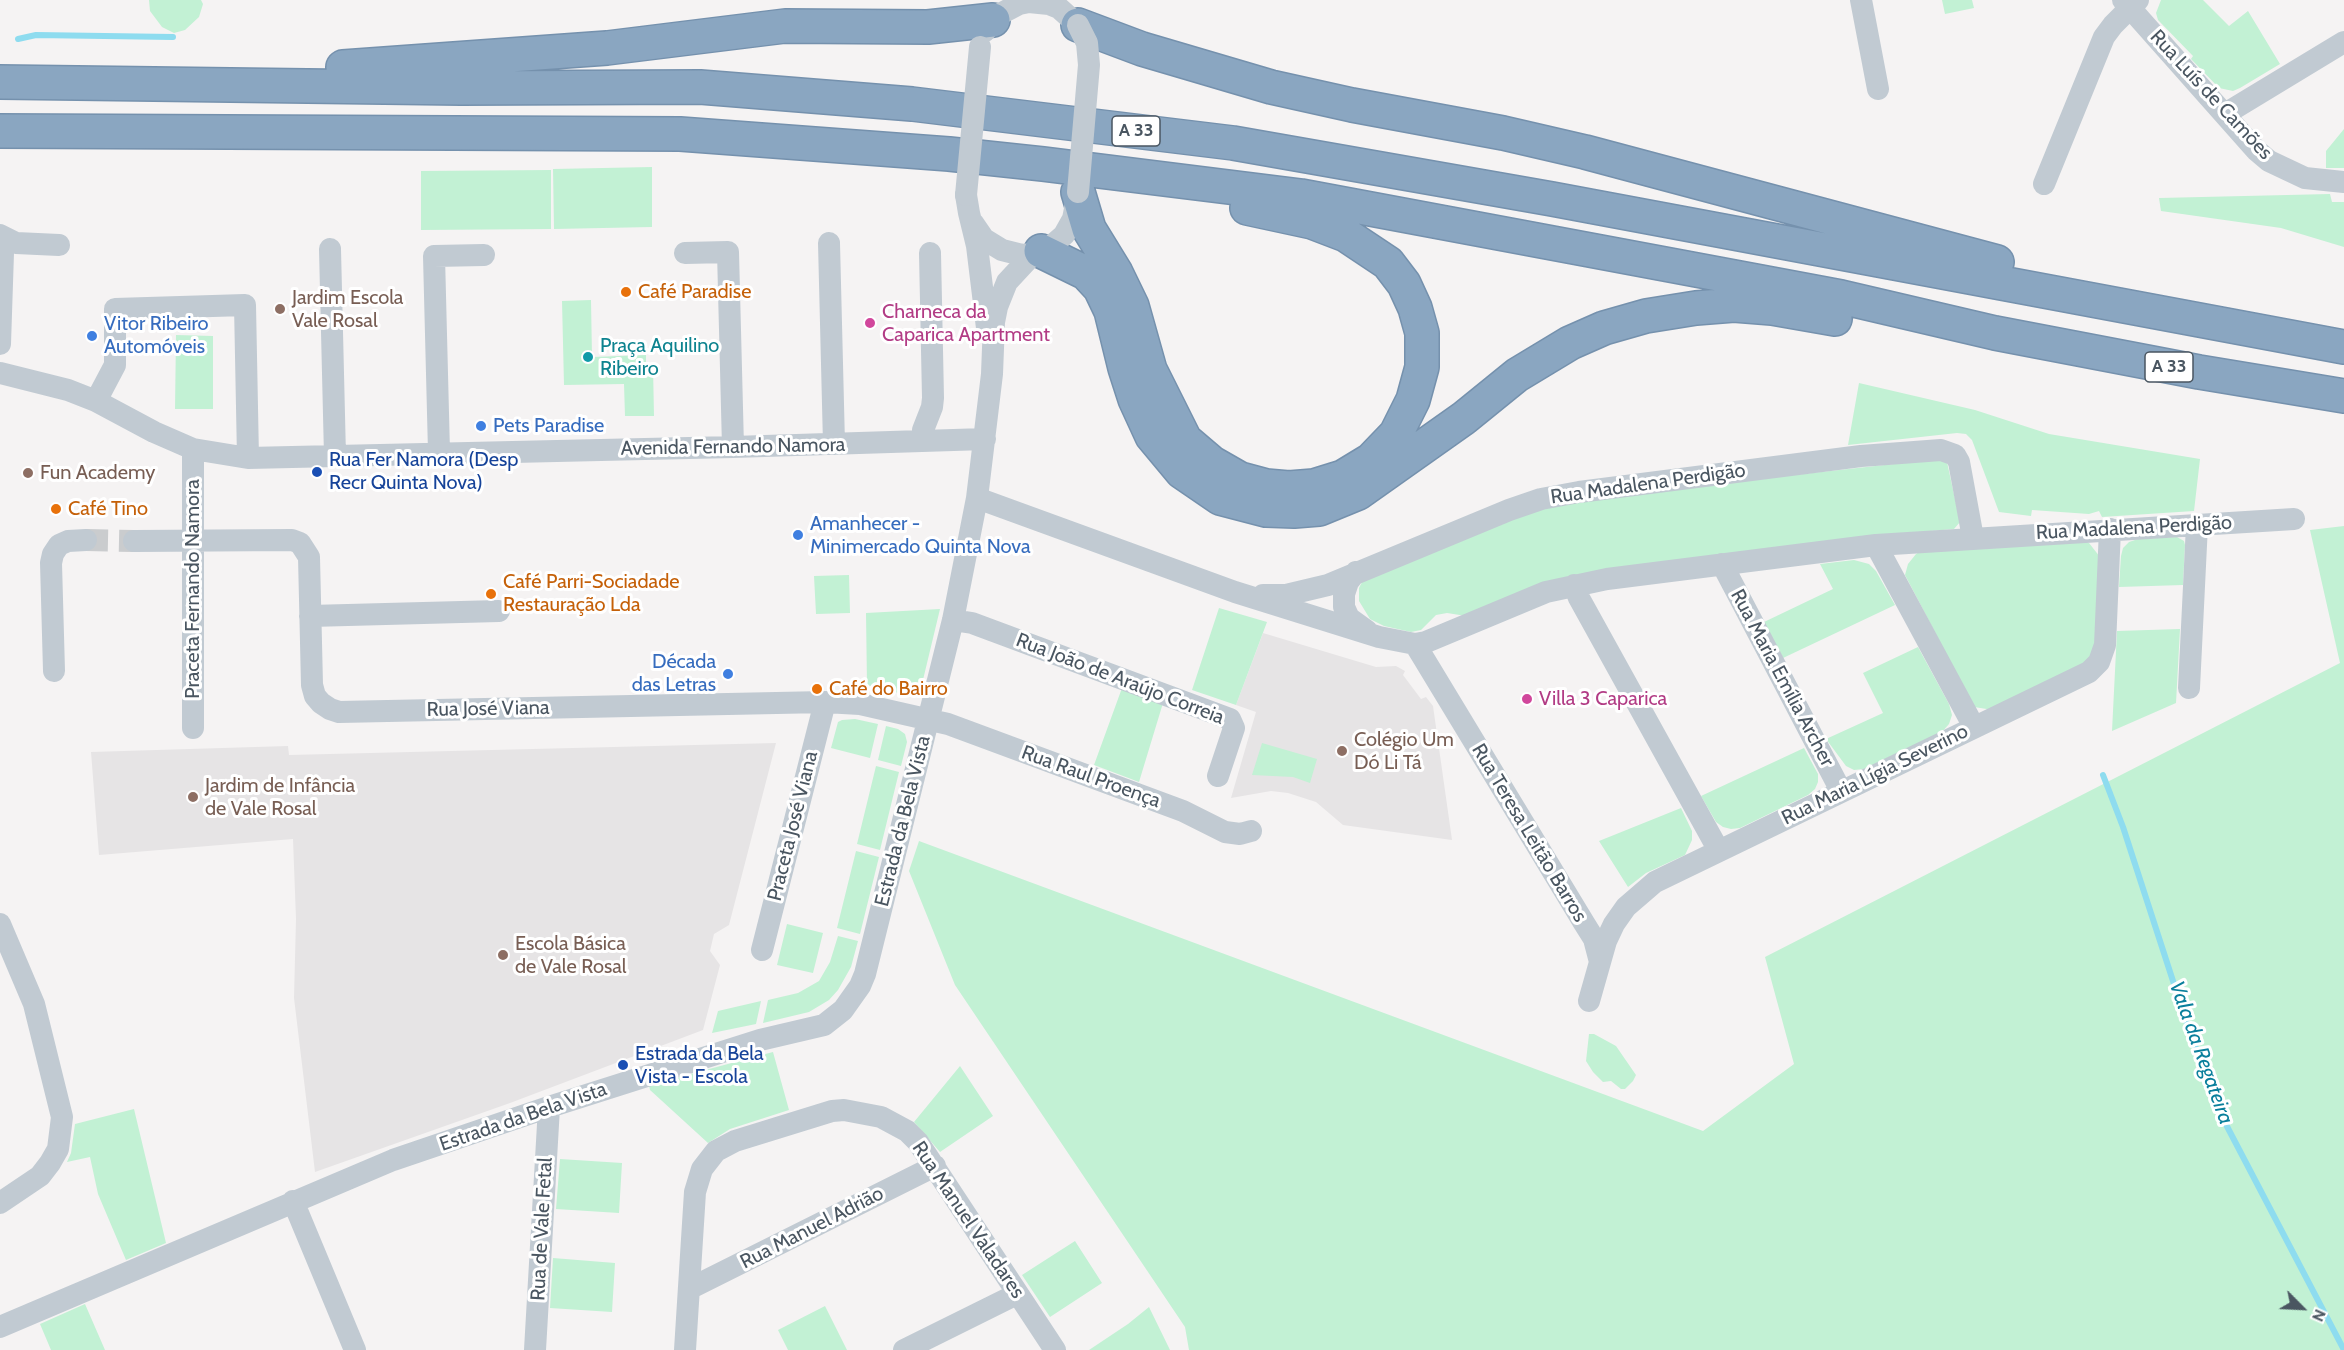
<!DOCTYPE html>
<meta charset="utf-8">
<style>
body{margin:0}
#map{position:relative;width:2344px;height:1350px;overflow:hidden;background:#f5f3f3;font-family:Cabin,sans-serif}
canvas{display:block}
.north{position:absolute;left:2272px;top:1278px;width:60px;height:60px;-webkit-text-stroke:4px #fff;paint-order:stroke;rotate:114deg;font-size:16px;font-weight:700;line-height:24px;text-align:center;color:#4a5661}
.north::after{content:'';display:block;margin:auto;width:21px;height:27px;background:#4a5661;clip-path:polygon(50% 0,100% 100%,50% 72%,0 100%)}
</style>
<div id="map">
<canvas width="2344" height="1350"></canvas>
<div class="north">N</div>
</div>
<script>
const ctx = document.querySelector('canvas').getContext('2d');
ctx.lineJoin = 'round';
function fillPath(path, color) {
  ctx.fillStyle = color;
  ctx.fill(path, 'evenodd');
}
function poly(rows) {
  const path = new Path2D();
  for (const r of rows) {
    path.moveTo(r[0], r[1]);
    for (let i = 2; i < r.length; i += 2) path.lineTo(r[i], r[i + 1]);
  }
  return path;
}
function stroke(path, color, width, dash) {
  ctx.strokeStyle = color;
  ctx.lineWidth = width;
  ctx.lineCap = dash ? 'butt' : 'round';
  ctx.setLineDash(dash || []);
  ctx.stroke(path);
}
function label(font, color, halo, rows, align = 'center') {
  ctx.font = font + ' Cabin,sans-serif';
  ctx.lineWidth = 6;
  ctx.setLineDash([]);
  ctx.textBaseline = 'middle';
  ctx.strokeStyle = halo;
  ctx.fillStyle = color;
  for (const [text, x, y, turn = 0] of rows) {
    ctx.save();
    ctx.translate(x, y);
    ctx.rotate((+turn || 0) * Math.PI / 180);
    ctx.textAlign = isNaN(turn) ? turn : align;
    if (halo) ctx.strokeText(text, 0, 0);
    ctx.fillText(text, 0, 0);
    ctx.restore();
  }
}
fillPath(poly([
 [1263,633,1376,667,1396,666,1405,671,1403,675,1421,699,1426,697,1433,706,1452,840,1343,825,1316,802,1288,793,1271,791,1231,798,1256,712,1236,705],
 [776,743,729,925,714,934,710,951,720,965,703,1030,510,1103,315,1172,294,998,296,919,293,839,99,855,91,752,288,746,289,755]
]), '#e6e4e5');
fillPath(poly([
 [149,0,201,0,203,4,199,17,185,30,174,33,162,27,150,11],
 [1942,0,1972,0,1974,8,1945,14],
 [2161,0,2203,0,2229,26,2248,11,2280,64,2240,88,2233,91,2219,88,2191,59,2193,56,2158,20,2156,13],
 [2344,129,2344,168,2326,168,2326,151],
 [652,167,652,227,554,229,553,169],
 [551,170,551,229,421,230,421,171],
 [2330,194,2332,202,2344,202,2344,247,2281,228,2161,211,2159,198],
 [591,300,592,357,646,355,646,366,653,366,654,416,625,416,624,384,564,385,562,301],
 [176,335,213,336,213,409,175,409],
 [1859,383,1975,410,2049,434,2200,459,2194,511,2102,517,2099,511,2089,514,2032,510,2031,516,1999,512,1972,440,1966,434,1957,433,1848,445],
 [1939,459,1947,462,1960,522,1954,529,1884,535,1466,616,1447,613,1436,615,1421,630,1411,632,1384,626,1370,619,1359,601,1359,588,1363,580,1504,520,1576,499],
 [2344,526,2344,1350,1189,1350,1185,1327,955,985,909,871,919,841,1703,1131,1794,1064,1765,957,2340,663,2310,530],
 [2177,537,2184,541,2185,545,2183,585,2119,587,2121,556,2123,548,2129,542,2138,539],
 [2081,540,2089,543,2100,557,2095,643,2088,662,1993,710,1974,707,1905,575,1908,564,1916,554,1925,549],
 [1854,560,1869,564,1876,571,1895,605,1783,658,1764,622,1833,589,1820,564],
 [849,575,850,613,816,614,814,576],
 [1219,608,1267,622,1236,705,1192,690],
 [940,609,922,684,918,691,907,695,867,685,866,613],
 [2180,629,2176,703,2112,731,2117,631],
 [1918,647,1949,704,1952,715,1949,724,1942,732,1864,769,1854,770,1846,766,1826,739,1883,713,1863,673],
 [1122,688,1163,703,1139,782,1094,765],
 [855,719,878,724,870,758,831,748,838,722,842,720],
 [886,726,898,729,905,734,907,742,901,766,878,760],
 [1262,743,1317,759,1310,783,1293,777,1252,775],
 [1804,748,1818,774,1818,782,1815,789,1808,795,1740,828,1731,829,1723,827,1716,822,1701,796],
 [876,766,899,772,880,850,857,844],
 [1681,808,1692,831,1692,840,1685,855,1646,873,1628,887,1599,841],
 [856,851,879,857,860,934,837,928],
 [787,924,823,933,813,973,777,965],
 [838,936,858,941,851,967,838,990,829,1000,809,1012,763,1023,768,1000,798,993,819,981,830,962],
 [761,1001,756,1024,712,1033,718,1011],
 [1589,1034,1594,1034,1616,1046,1636,1075,1633,1081,1625,1089,1621,1089,1611,1081,1603,1082,1593,1072,1586,1061],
 [773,1052,789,1110,730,1129,708,1143,650,1090,649,1085],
 [960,1066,993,1116,940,1152,914,1122],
 [134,1109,166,1243,126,1260,98,1194,90,1157,67,1162,71,1153,75,1124],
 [560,1159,622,1163,619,1213,556,1209],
 [1075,1241,1102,1283,1050,1317,1022,1275],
 [553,1258,615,1263,612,1312,550,1308],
 [85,1304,105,1350,51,1350,40,1324],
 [825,1306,847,1350,788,1350,778,1330],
 [1149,1307,1170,1350,1089,1350,1128,1324]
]), '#c2f1d4');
stroke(poly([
 [18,39,36,35,173,37],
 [2103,775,2123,827,2185,1018,2220,1113,2344,1350]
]), '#8edcef', 6);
stroke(poly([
 [86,540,134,541]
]), '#caccce', 22, [22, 11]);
const highway = poly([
 [1078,25,1142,49,1271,87,1352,105,1503,133,1585,152,1997,262],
 [343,67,607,48,785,26,928,27,993,20],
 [0,82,461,88,700,87,912,104,1233,143,1552,199,2344,347],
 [0,131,680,134,949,154,1043,164,1301,196,1841,297,1995,333,2199,372,2344,396],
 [1078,192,1089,229,1116,273,1132,306,1150,370,1185,440,1212,463,1240,479,1266,486,1289,488,1314,486,1343,477,1371,460,1396,434,1413,400,1422,367,1422,333,1415,308,1404,284,1388,263,1346,235,1312,222,1247,208],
 [1041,251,1086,273,1100,288,1111,311,1125,368,1135,399,1152,436,1182,472,1220,498,1266,510,1294,511,1319,509,1358,493,1464,418,1517,375,1570,343,1604,328,1646,316,1696,308,1734,305,1772,308,1835,319]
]);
stroke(highway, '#7591ad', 36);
stroke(poly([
 [1861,0,1878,89],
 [2123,0,2256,150,2269,161,2305,178,2344,182],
 [985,31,1000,14,1019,4,1029,2,1049,4,1059,8,1078,25],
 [2225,114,2344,42],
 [2044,184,2104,37,2113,25,2138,0],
 [966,195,969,213,977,246,987,328],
 [973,223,984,239,1002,250,1022,255,1033,254,1050,247,1064,235,1073,219,1078,194],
 [0,235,16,243,59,245],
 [0,242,3,253,0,344],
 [829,243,834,444],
 [330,249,335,456],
 [685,253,728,252,733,447],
 [0,373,68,390,96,401,154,432,193,449,248,458,733,447,985,439],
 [96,401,115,365,115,309,245,305,248,458],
 [923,441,923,430,932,407,933,398,930,253],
 [193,449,193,728],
 [439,452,434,256,484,255],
 [977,498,1235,592,1379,637,1415,644,1426,642,1546,592,1607,579,1876,545,2294,519],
 [134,541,292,540,300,543,309,557,312,685,315,696,321,703,330,709,339,712,825,702,860,704,948,724,1183,811,1225,832,1240,834,1251,831],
 [1876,545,1974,727],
 [1722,564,1841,791],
 [1356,572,1348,582,1344,594,1344,607,1349,618,1367,631],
 [1574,585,1579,598,1719,851],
 [1263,595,1286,595,1328,585,1509,510,1541,499,1579,492,1861,456,1941,450,1955,455,1959,462,1973,538],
 [310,616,499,611],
 [953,620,972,623,1230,719,1234,728,1218,776],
 [1415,644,1584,923,1594,939,1600,962],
 [54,671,51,563,53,554,59,545,68,541,86,540],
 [2189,688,2197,525],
 [0,924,34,1004,62,1117,58,1149,50,1163,40,1176,0,1203],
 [762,950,825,702],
 [1589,1001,1606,941,1614,924,1626,907,1655,882,2089,672,2099,662,2105,645,2110,529],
 [293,1201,355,1350],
 [689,1289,935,1166],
 [0,1327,393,1160,549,1107,760,1040,824,1025,843,1010,860,986,865,974,953,620,977,498,992,374,994,322,997,307,1007,282,1033,254],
 [535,1350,549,1107],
 [685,1350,695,1192,702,1169,716,1151,735,1141,832,1111,844,1110,881,1117,907,1131,918,1142,1055,1350],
 [904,1350,1017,1294]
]), '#c1cad2', 22);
stroke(highway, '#8aa6c1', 33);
stroke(poly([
 [1078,192,1089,65,1087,43,1078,25],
 [966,195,980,47]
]), '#c1cad2', 22);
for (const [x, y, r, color] of [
 [626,292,6,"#e8710a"],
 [280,309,6,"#8d6e63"],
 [870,323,6,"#d1479c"],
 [92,336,6,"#3f7fe0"],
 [588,357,6,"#0f9aa8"],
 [481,426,6,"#3f7fe0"],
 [317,472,6,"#1a4fb4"],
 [28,473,6,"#8d6e63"],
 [56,509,6,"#e8710a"],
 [798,535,6,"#3f7fe0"],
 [491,594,6,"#e8710a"],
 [728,674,6,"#3f7fe0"],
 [817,689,6,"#e8710a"],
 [1527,699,6,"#d1479c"],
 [1342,751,6,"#8d6e63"],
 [193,797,6,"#8d6e63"],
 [503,955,6,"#8d6e63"],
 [623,1065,6,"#1a4fb4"]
]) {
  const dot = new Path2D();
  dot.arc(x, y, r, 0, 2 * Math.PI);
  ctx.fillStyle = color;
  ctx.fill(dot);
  stroke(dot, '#fff', 2);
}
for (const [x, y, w] of [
 [1136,131,48],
 [2169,367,48]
]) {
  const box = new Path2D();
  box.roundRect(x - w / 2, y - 15, w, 30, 4.5);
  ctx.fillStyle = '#fff';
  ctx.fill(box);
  stroke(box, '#4a5661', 1.5);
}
label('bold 18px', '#4a5661', null, [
 ["A 33",1136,131],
 ["A 33",2169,367]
]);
label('20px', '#4a5661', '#fff', [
 ["Rua Luís de Camões",2211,95,47],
 ["Avenida Fernando Namora",733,447,-1],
 ["Rua Madalena Perdigão",1648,484,-8],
 ["Rua Madalena Perdigão",2134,528,-3],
 ["Praceta Fernando Namora",193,589,-90],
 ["Rua Maria Emília Archer",1782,678,62],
 ["Rua João de Araújo Correia",1120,679,21],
 ["Rua José Viana",488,709,-1],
 ["Rua Maria Lígia Severino",1875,775,-26],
 ["Rua Raul Proença",1091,777,20],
 ["Estrada da Bela Vista",903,821,-76],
 ["Praceta José Viana",793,826,-76],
 ["Rua Teresa Leitão Barros",1529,833,59],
 ["Estrada da Bela Vista",523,1117,-19],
 ["Rua Manuel Valadares",968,1220,56],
 ["Rua Manuel Adrião",812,1228,-27],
 ["Rua de Vale Fetal",542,1229,-87]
]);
label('20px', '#c56008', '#fff', [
 ["Café Paradise",638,292],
 ["Café Tino",68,509],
 ["Café Parri-Sociadade",503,582],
 ["Restauração Lda",503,605],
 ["Café do Bairro",829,689]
], 'left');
label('20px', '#785e54', '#fff', [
 ["Jardim Escola",292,298],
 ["Vale Rosal",292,321],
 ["Fun Academy",40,473],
 ["Colégio Um",1354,740],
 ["Dó Li Tá",1354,763],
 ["Jardim de Infância",205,786],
 ["de Vale Rosal",205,809],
 ["Escola Básica",515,944],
 ["de Vale Rosal",515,967]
], 'left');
label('20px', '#b23c85', '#fff', [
 ["Charneca da",882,312],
 ["Caparica Apartment",882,335],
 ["Villa 3 Caparica",1539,699]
], 'left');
label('20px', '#366cbe', '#fff', [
 ["Vitor Ribeiro",104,324],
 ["Automóveis",104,347],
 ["Pets Paradise",493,426],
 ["Amanhecer -",810,524],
 ["Minimercado Quinta Nova",810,547],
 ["Década",716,662,"right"],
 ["das Letras",716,685,"right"]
], 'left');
label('20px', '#0d838f', '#fff', [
 ["Praça Aquilino",600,346],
 ["Ribeiro",600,369]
], 'left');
label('20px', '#164399', '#fff', [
 ["Rua Fer Namora (Desp",329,460],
 ["Recr Quinta Nova)",329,483],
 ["Estrada da Bela",635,1054],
 ["Vista - Escola",635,1077]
], 'left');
label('italic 21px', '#0a7f9c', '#fff', [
 ["Vala da Regateira",2201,1053,70]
]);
</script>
